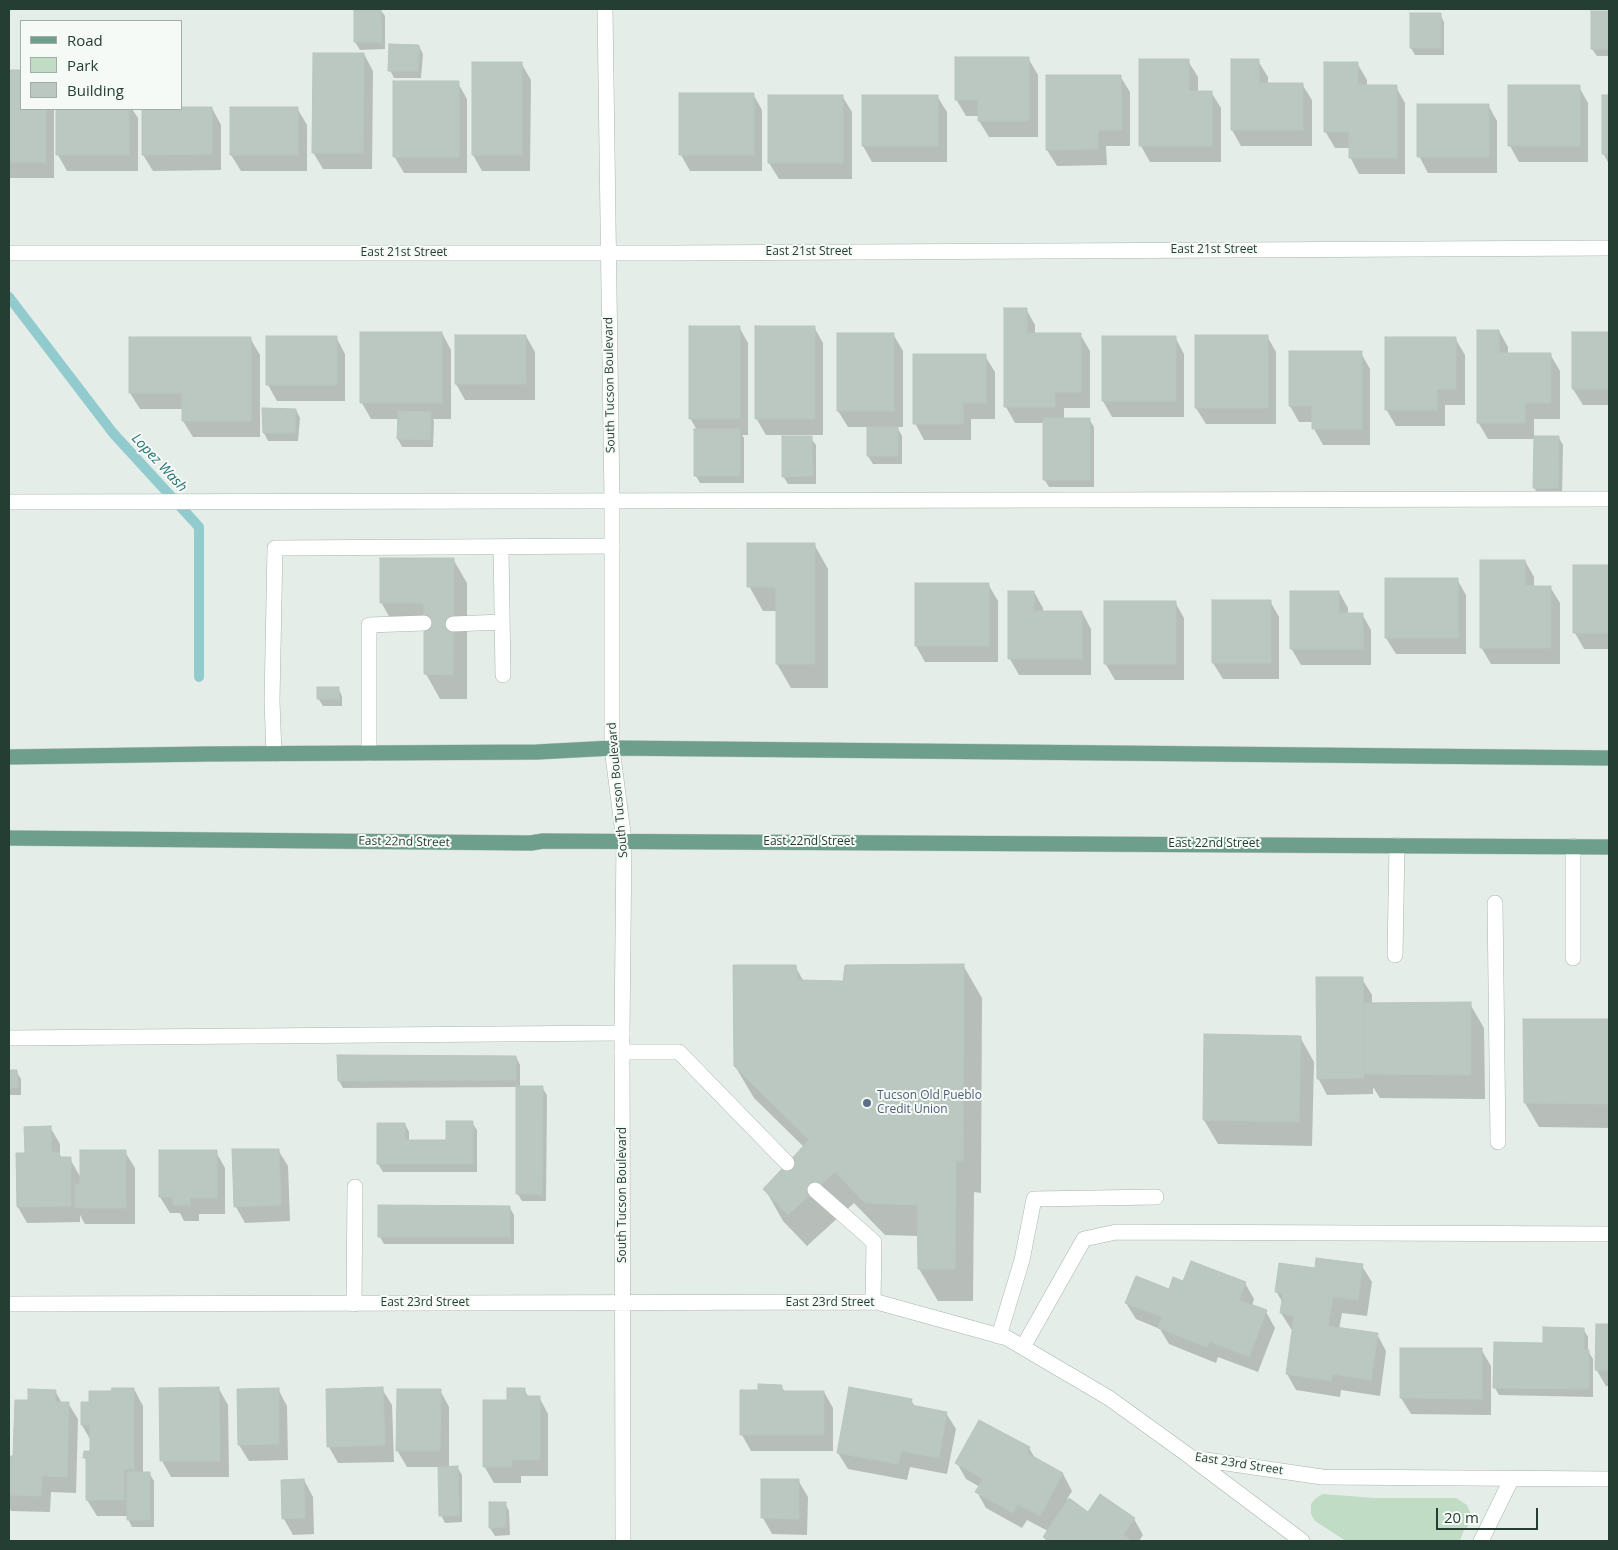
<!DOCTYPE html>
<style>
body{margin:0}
#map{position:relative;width:1618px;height:1550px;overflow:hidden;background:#e5ede8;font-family:"Open Sans",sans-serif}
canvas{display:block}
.frame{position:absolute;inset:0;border:10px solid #253e34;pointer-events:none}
.legend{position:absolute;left:20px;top:20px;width:162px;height:90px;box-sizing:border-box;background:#f5faf7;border:1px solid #a2afa9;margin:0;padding:6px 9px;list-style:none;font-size:15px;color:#253e34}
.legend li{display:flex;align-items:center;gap:10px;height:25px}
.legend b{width:25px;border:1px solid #a2afa9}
.scale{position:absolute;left:1436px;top:1508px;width:102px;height:22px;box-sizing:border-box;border:2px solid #253e34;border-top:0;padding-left:6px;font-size:15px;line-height:18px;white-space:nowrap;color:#253e34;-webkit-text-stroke:4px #f5faf7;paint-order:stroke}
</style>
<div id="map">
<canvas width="1618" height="1550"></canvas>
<div class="frame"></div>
<ul class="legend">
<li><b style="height:6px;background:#6d9f8c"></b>Road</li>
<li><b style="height:14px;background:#c0dcc4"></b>Park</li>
<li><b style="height:14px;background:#bac8c1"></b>Building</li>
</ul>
<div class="scale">20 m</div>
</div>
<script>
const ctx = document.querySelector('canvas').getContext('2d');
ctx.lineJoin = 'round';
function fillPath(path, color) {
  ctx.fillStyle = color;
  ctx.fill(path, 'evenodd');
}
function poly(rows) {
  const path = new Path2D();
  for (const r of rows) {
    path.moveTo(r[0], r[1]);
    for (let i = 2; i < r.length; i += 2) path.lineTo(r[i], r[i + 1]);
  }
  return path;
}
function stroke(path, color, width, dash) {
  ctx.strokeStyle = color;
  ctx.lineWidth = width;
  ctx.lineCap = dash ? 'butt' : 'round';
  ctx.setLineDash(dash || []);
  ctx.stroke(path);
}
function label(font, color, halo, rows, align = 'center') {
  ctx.font = font + ' "Open Sans",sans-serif';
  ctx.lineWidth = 4;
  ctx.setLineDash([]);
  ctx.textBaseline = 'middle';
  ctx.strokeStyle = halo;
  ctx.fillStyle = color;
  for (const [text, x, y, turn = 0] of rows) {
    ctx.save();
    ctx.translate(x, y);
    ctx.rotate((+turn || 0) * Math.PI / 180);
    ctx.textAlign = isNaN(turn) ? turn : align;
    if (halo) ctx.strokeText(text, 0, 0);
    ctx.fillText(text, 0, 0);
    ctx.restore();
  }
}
fillPath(poly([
 [1323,1494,1375,1498,1456,1498,1467,1505,1472,1517,1471,1522,1463,1532,1460,1541,1346,1541,1315,1521,1311,1514,1311,1504,1316,1498]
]), '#c0dcc4');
fillPath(poly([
 [355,9,380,9,385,16,385,49,360,50,355,42],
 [1592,13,1609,13,1609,56,1597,56,1592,49],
 [1440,14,1444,22,1444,55,1415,55,1411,48],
 [419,46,423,54,421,78,394,78,390,70],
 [364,54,373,71,372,169,323,169,313,152],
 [1028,58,1038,75,1038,137,989,137,979,121,979,116,966,116,956,99],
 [1188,61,1198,77,1198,92,1211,92,1221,108,1221,162,1150,162,1141,146],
 [1232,61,1258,61,1268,77,1268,84,1302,84,1312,100,1312,146,1241,146,1232,130],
 [521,63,531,80,530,171,482,171,473,155],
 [1357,63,1367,80,1367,87,1396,87,1405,103,1405,174,1359,174,1350,157,1350,148,1335,148,1325,131],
 [9,71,21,71,21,109,54,109,54,178,9,178],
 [1120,76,1130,92,1130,146,1106,146,1107,165,1057,166,1047,150],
 [458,83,467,99,467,173,404,173,394,156],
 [1579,87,1588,103,1588,162,1519,162,1510,146],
 [753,94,762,110,762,171,690,171,681,155],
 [842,96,852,112,852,179,779,179,769,163],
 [937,96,947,112,947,162,872,162,863,146],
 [1603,96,1609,96,1609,164,1603,153],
 [1488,105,1497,121,1497,173,1428,173,1419,156],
 [212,108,221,125,221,170,153,171,143,155,143,109],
 [297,108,307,125,307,171,241,171,231,155],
 [58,109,132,109,138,118,138,171,67,171,58,155],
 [1026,309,1035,325,1035,334,1080,334,1090,351,1090,408,1064,408,1064,419,1089,419,1094,427,1094,487,1049,487,1044,479,1044,423,1015,423,1006,407],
 [739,327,748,343,748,435,742,435,744,438,744,483,700,483,695,475,697,430,690,418],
 [814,327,823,343,823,435,766,435,756,418],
 [1499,331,1508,347,1508,354,1550,354,1560,371,1560,419,1534,419,1534,437,1559,438,1563,445,1562,496,1538,495,1534,487,1535,439,1488,439,1478,422],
 [442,333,451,350,451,419,433,419,434,421,433,447,402,447,398,439,399,419,371,419,362,403],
 [1573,333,1609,333,1609,405,1583,405,1573,389],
 [893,334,903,351,903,427,897,427,902,436,902,464,873,464,868,456,868,427,848,427,838,411],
 [526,336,535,352,535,400,465,400,456,384],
 [1196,336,1267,336,1276,352,1276,424,1206,424,1196,408],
 [336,337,345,354,345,401,277,401,268,385],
 [1175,337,1184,354,1184,417,1112,417,1103,401],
 [250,338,260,355,260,437,193,437,183,421,183,409,140,409,130,393],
 [1455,338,1465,355,1465,405,1445,405,1445,426,1396,426,1386,409],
 [1361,353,1370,369,1370,445,1323,445,1314,429,1314,422,1299,422,1290,406],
 [985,356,995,372,995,419,971,419,971,440,924,440,915,423],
 [263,410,296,410,300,418,298,441,268,441,264,433],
 [811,438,816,445,816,484,788,484,783,476],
 [814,544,828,569,828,688,791,688,777,664,777,611,763,611,749,586],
 [453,559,467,583,467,699,440,699,426,674,426,627,395,627,381,602],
 [1525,561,1534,577,1534,587,1550,587,1560,603,1560,664,1491,664,1481,647],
 [1575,566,1609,566,1609,649,1584,649,1575,633],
 [1386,579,1457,579,1466,595,1466,654,1396,654,1386,638],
 [916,584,988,584,998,601,998,662,925,662,916,646],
 [1034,592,1043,608,1043,612,1082,612,1091,629,1091,675,1019,675,1010,659],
 [1339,592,1348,608,1348,614,1362,614,1371,630,1371,665,1301,665,1291,648],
 [1270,601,1279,617,1279,679,1223,679,1213,663],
 [1175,602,1184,618,1184,680,1115,680,1105,663],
 [338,688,342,696,342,706,323,706,318,698],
 [963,965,982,998,981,1193,974,1192,973,1301,938,1301,919,1269,919,1236,885,1235,854,1203,807,1246,783,1221,765,1189,804,1147,754,1098,735,1066,795,966,804,982,844,982],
 [1362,979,1372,995,1372,1004,1470,1004,1484,1028,1485,1099,1380,1098,1373,1087,1373,1094,1327,1095,1318,1078],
 [1525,1020,1609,1020,1609,1128,1539,1127,1525,1103],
 [1300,1037,1314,1062,1312,1146,1218,1144,1204,1120],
 [516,1057,520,1065,520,1087,542,1087,547,1095,546,1201,522,1201,517,1193,518,1087,343,1088,339,1081],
 [16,1071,21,1079,21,1095,9,1095,9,1072],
 [472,1123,477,1130,477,1172,383,1172,378,1164,405,1124,409,1132,409,1141,447,1141],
 [50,1127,60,1144,60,1159,70,1159,81,1178,125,1152,135,1168,135,1224,85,1224,80,1215,80,1222,27,1223,18,1207,26,1154],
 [233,1150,278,1150,288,1166,290,1221,245,1223,236,1207],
 [216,1152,225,1168,225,1214,199,1214,199,1221,184,1221,180,1213,170,1213,160,1197],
 [510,1208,514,1215,514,1244,384,1244,380,1237],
 [1362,1266,1372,1282,1367,1316,1342,1313,1339,1329,1377,1334,1386,1351,1380,1396,1341,1390,1340,1397,1296,1390,1287,1374,1294,1330,1291,1329,1281,1313,1283,1303,1276,1291,1316,1269],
 [1245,1283,1254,1299,1252,1306,1266,1312,1275,1328,1258,1372,1218,1357,1216,1363,1169,1344,1160,1329,1136,1319,1126,1303,1169,1290],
 [1597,1325,1609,1325,1609,1386,1606,1386,1596,1369],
 [1583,1329,1588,1337,1588,1351,1593,1359,1593,1397,1499,1395,1495,1388,1545,1344],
 [1481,1349,1491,1366,1491,1415,1411,1414,1401,1398],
 [781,1386,785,1392,824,1392,833,1408,833,1451,751,1451,742,1435,759,1391],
 [134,1389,143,1406,143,1473,149,1473,154,1481,154,1527,132,1527,128,1519,128,1516,97,1516,87,1500,87,1462,85,1458,91,1452,91,1441,82,1425,90,1403,112,1392],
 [161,1389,219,1389,228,1405,229,1477,171,1477,162,1461],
 [278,1389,287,1406,288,1460,249,1461,239,1445],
 [382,1389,392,1405,394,1462,338,1463,329,1447],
 [524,1389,529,1398,539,1397,548,1414,548,1476,521,1476,521,1483,494,1483,484,1466,508,1402],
 [440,1390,449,1407,449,1467,457,1467,462,1475,462,1522,445,1523,441,1515,440,1467,407,1467,397,1450],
 [55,1391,62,1403,68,1403,78,1419,76,1493,51,1492,50,1512,11,1511,9,1507,9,1458,14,1458,29,1402],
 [911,1400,915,1407,946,1413,956,1429,947,1474,910,1467,907,1480,848,1469,838,1453],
 [1029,1448,1036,1460,1063,1474,1072,1491,1067,1499,1088,1513,1134,1519,1143,1535,1139,1541,1047,1541,1044,1537,1048,1531,1027,1520,1022,1528,986,1508,977,1492,980,1487,966,1479,957,1463],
 [304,1480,313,1497,314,1534,293,1535,284,1519],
 [798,1480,808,1497,807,1535,772,1534,763,1518],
 [505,1503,509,1511,510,1535,495,1536,490,1528]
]), '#0003');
stroke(poly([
 [9,297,113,433,199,527,199,677]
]), '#92cbcd', 10);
const building = poly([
 [354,9,381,9,382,42,354,42,354,9],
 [1591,11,1609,11,1609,49,1591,49,1591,11],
 [1410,13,1441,13,1441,48,1410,48,1410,13],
 [389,44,419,45,418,71,388,71,389,44],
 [313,53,364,53,363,153,312,153,313,53],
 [955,57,1029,57,1029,121,978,121,978,100,955,100,955,57],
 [1139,59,1189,59,1189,91,1212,91,1212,146,1139,146,1139,59],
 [1231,59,1259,59,1259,83,1303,83,1303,130,1231,130,1231,59],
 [472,62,522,62,522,155,472,155,472,62],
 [1324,62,1358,62,1358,85,1397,85,1397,158,1349,158,1349,132,1324,132,1324,62],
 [9,70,21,70,21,109,46,109,46,162,9,162,9,70],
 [1046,75,1121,75,1122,130,1098,130,1098,149,1046,150,1046,75],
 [393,81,459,81,459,157,393,157,393,81],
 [1508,85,1580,85,1580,146,1508,146,1508,85],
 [679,93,754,93,754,155,679,155,679,93],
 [768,95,843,95,843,163,768,163,768,95],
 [862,95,938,95,938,146,862,146,862,95],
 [1602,95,1609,95,1609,154,1602,154,1602,95],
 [1417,104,1489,104,1489,157,1417,157,1417,104],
 [181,107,212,107,212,154,142,155,142,109,181,109,181,107],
 [230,107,298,107,298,155,230,155,230,107],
 [56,109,129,109,129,155,56,155,56,109],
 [1004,308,1027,308,1027,333,1081,333,1081,392,1055,392,1055,407,1004,407,1004,308],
 [689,326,740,326,740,419,689,419,689,326],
 [755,326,815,326,815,419,755,419,755,326],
 [1477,330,1499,330,1499,353,1551,353,1551,403,1525,403,1525,423,1477,423,1477,330],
 [360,332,442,332,442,403,360,403,360,332],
 [1572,332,1609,332,1609,389,1572,389,1572,332],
 [837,333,894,333,894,411,837,411,837,333],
 [455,335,526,335,526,384,455,384,455,335],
 [1195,335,1268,335,1268,408,1195,408,1195,335],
 [266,336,337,336,337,385,266,385,266,336],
 [1102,336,1176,336,1176,401,1102,401,1102,336],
 [129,337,251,337,251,421,182,421,182,393,129,393,129,337],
 [1385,337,1456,337,1456,389,1437,389,1437,410,1385,410,1385,337],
 [1289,351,1362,351,1362,429,1312,429,1312,406,1289,406,1289,351],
 [913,354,986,354,986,403,963,403,963,424,913,424,913,354],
 [262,408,296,409,295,433,263,433,262,408],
 [398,411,431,412,430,440,397,439,398,411],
 [1043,418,1090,418,1090,480,1043,480,1043,418],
 [867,427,898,427,898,456,867,456,867,427],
 [694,429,740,429,740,476,694,476,694,429],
 [782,436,812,436,813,476,782,477,782,436],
 [1534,436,1559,436,1558,488,1533,488,1534,436],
 [747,543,815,543,815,664,776,664,776,587,747,587,747,543],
 [380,558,454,558,453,675,424,674,424,603,380,603,380,558],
 [1480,560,1525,560,1525,586,1551,586,1551,648,1480,648,1480,560],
 [1573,565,1609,565,1609,633,1573,633,1573,565],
 [1385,578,1458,578,1458,638,1385,638,1385,578],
 [915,583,989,583,989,646,915,646,915,583],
 [1008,591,1034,591,1034,611,1082,611,1082,659,1008,659,1008,591],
 [1290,591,1339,591,1339,613,1363,613,1363,649,1290,649,1290,591],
 [1212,600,1271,600,1271,663,1212,663,1212,600],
 [1104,601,1176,601,1176,664,1104,664,1104,601],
 [317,687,339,687,339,699,317,699,317,687],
 [964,964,963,1161,956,1160,955,1269,918,1269,917,1205,865,1203,835,1172,788,1215,763,1189,809,1140,734,1066,733,965,796,965,798,980,843,981,845,965,964,964],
 [1316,977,1363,977,1364,1078,1317,1079,1316,977],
 [1471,1002,1471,1075,1364,1074,1364,1003,1471,1002],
 [1523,1019,1609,1019,1609,1104,1524,1103,1523,1019],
 [1204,1034,1301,1036,1299,1122,1203,1120,1204,1034],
 [337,1055,516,1056,516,1080,338,1081,337,1055],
 [9,1070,17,1070,18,1087,9,1088,9,1070],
 [516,1086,543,1086,542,1194,516,1194,516,1086],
 [446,1121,473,1121,473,1164,377,1164,377,1123,405,1123,405,1140,446,1140,446,1121],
 [51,1126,51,1152,58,1152,61,1157,71,1157,71,1206,17,1207,16,1153,25,1153,24,1127,51,1126],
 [232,1149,279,1149,281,1205,234,1207,232,1149],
 [80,1150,126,1150,126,1208,75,1208,75,1184,80,1184,80,1150],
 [159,1150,217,1150,217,1198,190,1198,190,1205,173,1205,173,1197,159,1197,159,1150],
 [378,1205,510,1206,510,1237,378,1237,378,1205],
 [1316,1258,1363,1264,1358,1300,1333,1297,1328,1326,1378,1333,1371,1380,1332,1374,1331,1381,1286,1374,1294,1316,1280,1313,1283,1293,1275,1292,1279,1263,1315,1268,1316,1258],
 [1191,1261,1246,1282,1239,1300,1267,1310,1249,1357,1209,1341,1207,1347,1158,1328,1162,1317,1125,1303,1136,1276,1169,1289,1173,1277,1183,1281,1191,1261],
 [1596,1324,1609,1324,1609,1370,1595,1370,1596,1324],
 [1543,1327,1584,1328,1584,1350,1589,1350,1589,1389,1493,1388,1494,1342,1543,1343,1543,1327],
 [1400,1348,1482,1348,1482,1399,1400,1398,1400,1348],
 [758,1384,782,1385,782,1391,824,1391,824,1435,740,1435,740,1390,758,1390,758,1384],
 [219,1387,220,1461,160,1461,159,1388,219,1387],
 [383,1387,385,1445,327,1447,326,1389,383,1387],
 [849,1387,912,1399,911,1405,947,1412,939,1458,901,1451,898,1464,837,1453,849,1387],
 [112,1388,134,1388,134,1469,124,1469,124,1500,86,1500,86,1458,83,1458,84,1451,90,1451,90,1425,81,1425,81,1402,89,1402,89,1391,111,1391,112,1388],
 [279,1388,279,1444,238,1445,237,1389,279,1388],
 [507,1388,525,1388,525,1396,540,1396,540,1460,512,1460,512,1467,483,1467,483,1400,507,1400,507,1388],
 [28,1389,56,1390,55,1402,69,1402,67,1477,42,1476,41,1496,9,1495,9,1456,13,1456,15,1400,28,1400,28,1389],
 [397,1389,441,1389,440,1451,396,1451,397,1389],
 [979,1420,1030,1447,1027,1453,1063,1473,1040,1516,1017,1504,1013,1513,975,1492,983,1479,955,1463,979,1420],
 [458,1466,459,1515,439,1516,438,1467,458,1466],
 [127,1472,150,1472,150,1520,127,1520,127,1472],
 [304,1479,305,1518,282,1519,281,1480,304,1479],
 [761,1479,799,1479,799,1519,761,1518,761,1479],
 [1100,1494,1135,1518,1123,1535,1132,1541,1049,1541,1043,1537,1069,1498,1088,1512,1100,1494],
 [489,1502,506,1502,506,1527,489,1528,489,1502]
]);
fillPath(building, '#bac8c1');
stroke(building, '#b8c6be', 1);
const service = poly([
 [9,502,1609,499],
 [501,547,503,675],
 [453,624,502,622],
 [369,753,369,625,424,623],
 [274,754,272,701,275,548,612,546],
 [1573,846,1573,958],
 [1495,903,1498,1142],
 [1395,955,1397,845],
 [9,1038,622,1033],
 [622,1052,679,1052,787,1163],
 [815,1190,874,1242,873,1302],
 [354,1304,355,1187],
 [999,1336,1022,1260,1034,1199,1156,1197],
 [1023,1347,1084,1239,1116,1232,1609,1234]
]);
const minor = poly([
 [9,253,673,253,1609,248],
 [9,1304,877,1302,1007,1338,1109,1398,1192,1458,1322,1477,1609,1479],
 [1193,1459,1302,1541],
 [623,1541,622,1033,624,841],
 [1481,1541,1511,1480]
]);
const tertiary = poly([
 [605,9,612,501,612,748,624,841]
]);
const primary = poly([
 [9,757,207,754,537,752,612,748,1609,758],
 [9,838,531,843,543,841,1609,847]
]);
stroke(service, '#a8b5ae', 16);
stroke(minor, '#a8b5ae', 16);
stroke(tertiary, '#a8b5ae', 16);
stroke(primary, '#c2c9c6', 16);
stroke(service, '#fff', 15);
stroke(minor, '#fff', 15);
stroke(tertiary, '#fff', 15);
stroke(primary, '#6d9f8c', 15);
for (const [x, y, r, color] of [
 [867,1103,5,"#5c6f8a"]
]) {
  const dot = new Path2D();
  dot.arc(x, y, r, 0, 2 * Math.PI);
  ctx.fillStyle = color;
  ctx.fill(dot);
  stroke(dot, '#f5faf7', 2);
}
label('12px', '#253e34', '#f5faf7', [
 ["East 21st Street",1214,250],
 ["East 21st Street",809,252],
 ["East 21st Street",404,253],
 ["South Tucson Boulevard",610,385,-91],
 ["South Tucson Boulevard",618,790,-95],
 ["East 22nd Street",404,842,1],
 ["East 22nd Street",809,842],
 ["East 22nd Street",1214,844],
 ["South Tucson Boulevard",623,1195,-90],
 ["East 23rd Street",425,1303],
 ["East 23rd Street",830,1303],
 ["East 23rd Street",1239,1464,9]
]);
label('12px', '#4e5e75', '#f5faf7', [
 ["Tucson Old Pueblo",877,1096],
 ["Credit Union",877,1110]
], 'left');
label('italic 14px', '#247275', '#f5faf7', [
 ["Lopez Wash",159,463,47]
]);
</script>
